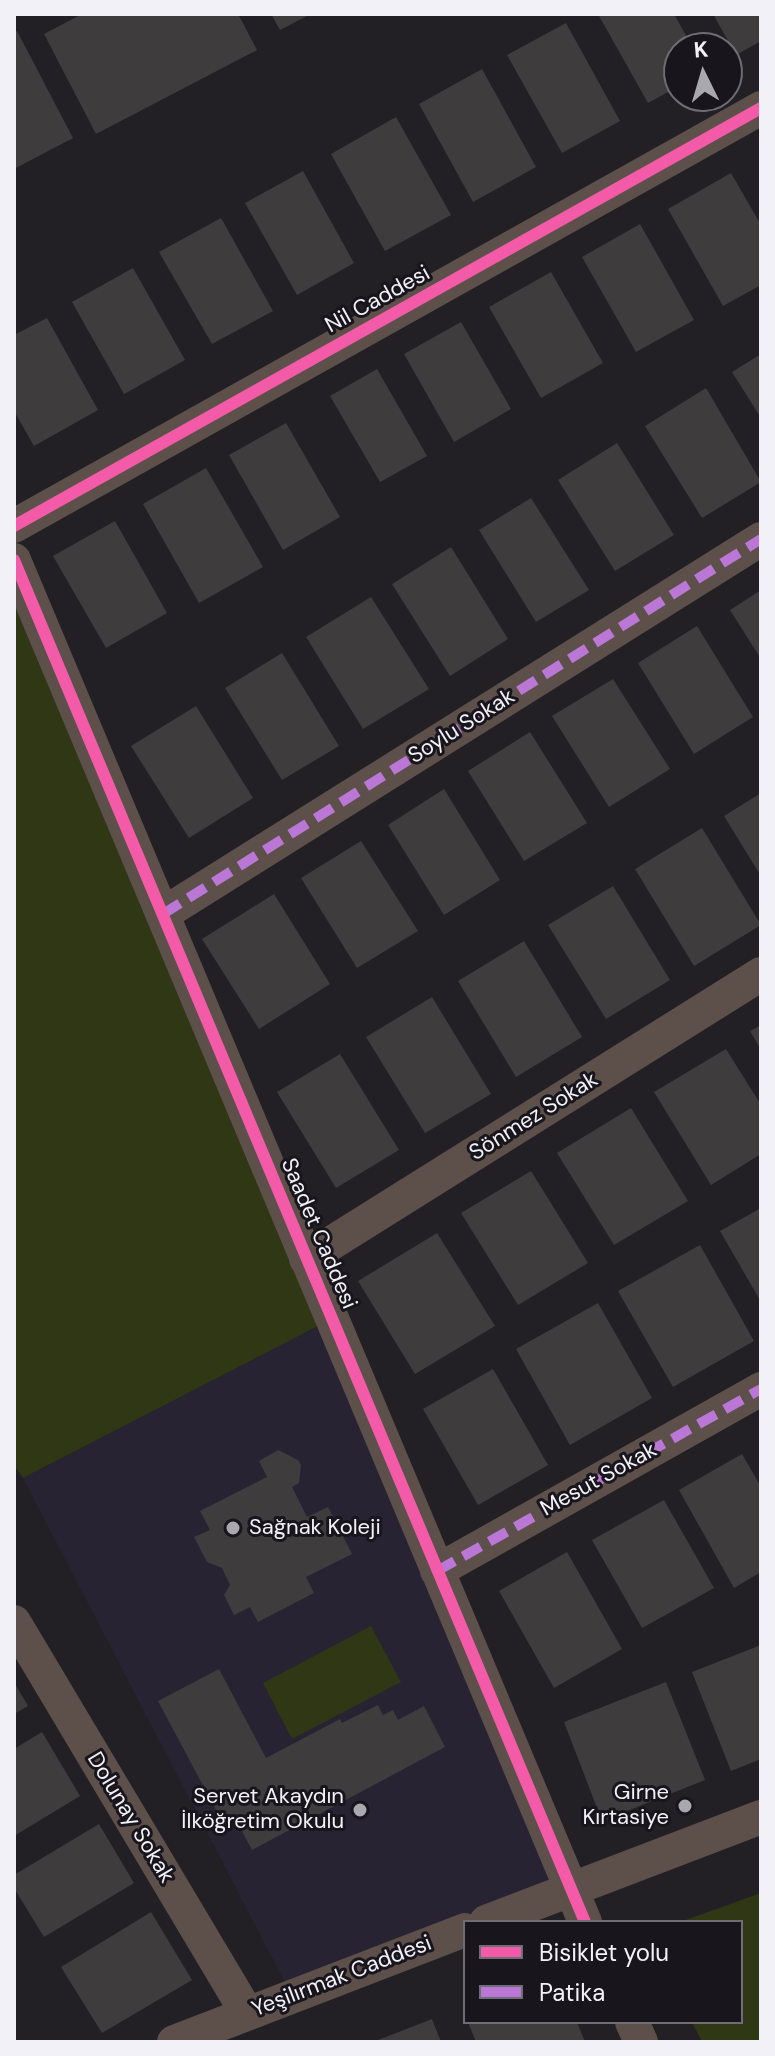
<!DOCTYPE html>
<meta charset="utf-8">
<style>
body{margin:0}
#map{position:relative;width:775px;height:2056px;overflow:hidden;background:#222025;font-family:"DM Sans",sans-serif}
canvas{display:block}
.frame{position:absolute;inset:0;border:16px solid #f2f1f7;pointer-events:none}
.legend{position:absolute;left:463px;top:1920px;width:280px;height:104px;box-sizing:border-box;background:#18151d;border:2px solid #6f6d74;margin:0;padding:10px 14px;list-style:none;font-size:24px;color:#f2f1f7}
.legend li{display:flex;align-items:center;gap:16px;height:40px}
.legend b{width:40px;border:2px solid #6f6d74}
.north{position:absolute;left:663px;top:32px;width:80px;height:80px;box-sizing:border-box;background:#18151d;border:2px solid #6f6d74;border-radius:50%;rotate:355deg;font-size:22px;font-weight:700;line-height:32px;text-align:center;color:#f2f1f7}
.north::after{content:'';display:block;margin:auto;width:28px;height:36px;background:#a9a8ae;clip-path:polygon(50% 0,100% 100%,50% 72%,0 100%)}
</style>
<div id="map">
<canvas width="775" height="2056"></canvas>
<div class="frame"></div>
<ul class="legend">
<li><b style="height:10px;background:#f35aa7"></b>Bisiklet yolu</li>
<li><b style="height:10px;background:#ba77d6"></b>Patika</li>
</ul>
<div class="north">K</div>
</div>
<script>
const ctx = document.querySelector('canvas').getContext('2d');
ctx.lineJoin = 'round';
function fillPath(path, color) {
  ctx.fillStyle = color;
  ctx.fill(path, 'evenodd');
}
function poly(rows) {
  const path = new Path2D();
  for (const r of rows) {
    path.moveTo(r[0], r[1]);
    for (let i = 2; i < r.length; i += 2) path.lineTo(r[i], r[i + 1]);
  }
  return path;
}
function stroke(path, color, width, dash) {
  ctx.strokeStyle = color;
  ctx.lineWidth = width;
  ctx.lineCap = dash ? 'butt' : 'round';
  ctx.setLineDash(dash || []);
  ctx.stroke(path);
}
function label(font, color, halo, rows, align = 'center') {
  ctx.font = font + ' "DM Sans",sans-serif';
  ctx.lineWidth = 6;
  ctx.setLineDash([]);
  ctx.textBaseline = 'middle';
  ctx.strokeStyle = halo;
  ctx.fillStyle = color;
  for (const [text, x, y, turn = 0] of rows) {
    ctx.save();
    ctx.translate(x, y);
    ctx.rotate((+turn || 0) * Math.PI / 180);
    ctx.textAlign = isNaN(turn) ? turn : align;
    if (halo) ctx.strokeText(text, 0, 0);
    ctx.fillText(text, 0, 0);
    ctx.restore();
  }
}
fillPath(poly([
 [322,1324,555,1892,290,1992,23,1478]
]), '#272332');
fillPath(poly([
 [14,595,322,1324,23,1478,14,1465],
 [371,1626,401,1682,292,1739,263,1683],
 [761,1893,761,2042,702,2042,692,2022,741,2022,741,1922,680,1922]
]), '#303715');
fillPath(poly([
 [82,14,238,14,257,50,96,134,44,34],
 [271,14,311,14,280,30],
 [598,14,674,14,693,48,679,48,679,86,648,103],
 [713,14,761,14,761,41,736,55],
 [566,23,620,121,562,153,507,55],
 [17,31,73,138,14,169,14,33],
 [482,69,536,167,473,202,419,104],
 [396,117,451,215,385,251,331,154],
 [303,171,354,263,297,295,245,203],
 [731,173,761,225,761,285,723,306,668,209],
 [221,218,273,311,212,344,159,252],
 [640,224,694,320,636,352,582,257],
 [133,268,185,360,124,394,72,302],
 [551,272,603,363,541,398,489,307],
 [47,318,98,410,34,446,14,411,14,335],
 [461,322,511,409,454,442,404,354],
 [761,354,761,418,732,372],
 [377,369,427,456,380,482,330,396],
 [706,388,761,482,702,518,645,426],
 [286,423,340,517,283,550,229,455],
 [617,443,674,535,615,571,558,480],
 [206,468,263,567,199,603,143,504],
 [531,498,589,590,536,622,479,530],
 [115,521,167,613,106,648,53,556],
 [451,547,508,639,450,676,392,584],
 [761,590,761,659,730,610],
 [371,597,429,689,363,729,306,637],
 [697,626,753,717,694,754,638,663],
 [282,653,339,746,282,780,225,688],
 [613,679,670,769,609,807,552,716],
 [196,706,253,798,189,838,131,746],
 [530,732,587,823,524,861,468,771],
 [444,789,500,880,444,915,388,825],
 [761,793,761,876,724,816],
 [702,828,761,925,694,966,635,869],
 [361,841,418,931,357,968,301,878],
 [613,886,670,980,606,1019,548,925],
 [274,894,330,984,259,1029,202,939],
 [524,941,582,1037,516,1077,458,981],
 [432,997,491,1094,425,1133,366,1037],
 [761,1025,761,1050,750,1031],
 [726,1049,761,1105,761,1154,711,1185,654,1092],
 [340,1054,399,1150,336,1188,277,1092],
 [631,1108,688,1201,614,1245,557,1153],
 [531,1171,588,1263,518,1305,461,1213],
 [761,1208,761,1302,720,1231],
 [437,1233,495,1326,415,1374,358,1281],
 [700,1245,754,1341,673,1387,618,1291],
 [598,1303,652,1398,570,1445,516,1349],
 [493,1369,548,1465,478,1505,423,1409],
 [278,1450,298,1460,301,1465,299,1483,292,1487,307,1517,328,1507,352,1554,306,1577,314,1593,258,1622,250,1607,234,1615,224,1595,230,1585,222,1568,207,1562,194,1537,210,1530,200,1511,267,1477,259,1461],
 [742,1454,761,1487,761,1572,734,1588,679,1490],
 [664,1500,714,1588,642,1628,592,1540],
 [567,1552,622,1649,554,1688,499,1591],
 [761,1645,761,1759,731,1771,692,1672],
 [219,1669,266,1758,340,1719,342,1723,378,1705,383,1715,393,1710,398,1720,424,1706,445,1747,252,1850,234,1816,223,1823,158,1701],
 [14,1682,28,1706,14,1714],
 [666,1682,705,1780,602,1821,564,1722],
 [42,1732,80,1796,14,1836,14,1749],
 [99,1824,134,1883,44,1937,14,1888,14,1875],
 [151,1912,192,1980,102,2033,61,1967],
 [432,2019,441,2042,373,2042],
 [468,2022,577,2022,585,2042,476,2042]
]), '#3f3c3e');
stroke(poly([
 [14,526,761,108],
 [14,560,585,1922],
 [163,914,761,539],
 [306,1259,761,974],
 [437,1571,761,1389],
 [14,1622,247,2013],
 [486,1922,761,1817],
 [632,2022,641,2042],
 [174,2042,465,1930]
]), '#5d504a', 34);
stroke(poly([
 [163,914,761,539],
 [437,1571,761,1389]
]), '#ba77d6', 10, [20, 10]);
stroke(poly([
 [14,526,761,108],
 [14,560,585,1922]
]), '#f35aa7', 12);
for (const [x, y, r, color] of [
 [233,1528,8,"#a9a8ae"],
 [685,1806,8,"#a9a8ae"],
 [360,1810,8,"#a9a8ae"]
]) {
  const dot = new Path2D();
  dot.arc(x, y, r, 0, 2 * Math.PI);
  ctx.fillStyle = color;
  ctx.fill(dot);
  stroke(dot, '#18151d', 3);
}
label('22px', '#f2f1f7', '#18151d', [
 ["Nil Caddesi",378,300,-29],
 ["Soylu Sokak",462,727,-32],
 ["Sönmez Sokak",534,1117,-32],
 ["Saadet Caddesi",318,1234,67],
 ["Mesut Sokak",599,1480,-29],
 ["Dolunay Sokak",130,1818,59],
 ["Yeşilırmak Caddesi",342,1977,-21]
]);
label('22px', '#f2f1f7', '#18151d', [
 ["Sağnak Koleji",249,1528,"left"],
 ["Girne",669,1793],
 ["Kırtasiye",669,1818],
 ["Servet Akaydın",344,1797],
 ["İlköğretim Okulu",344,1822]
], 'right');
</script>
